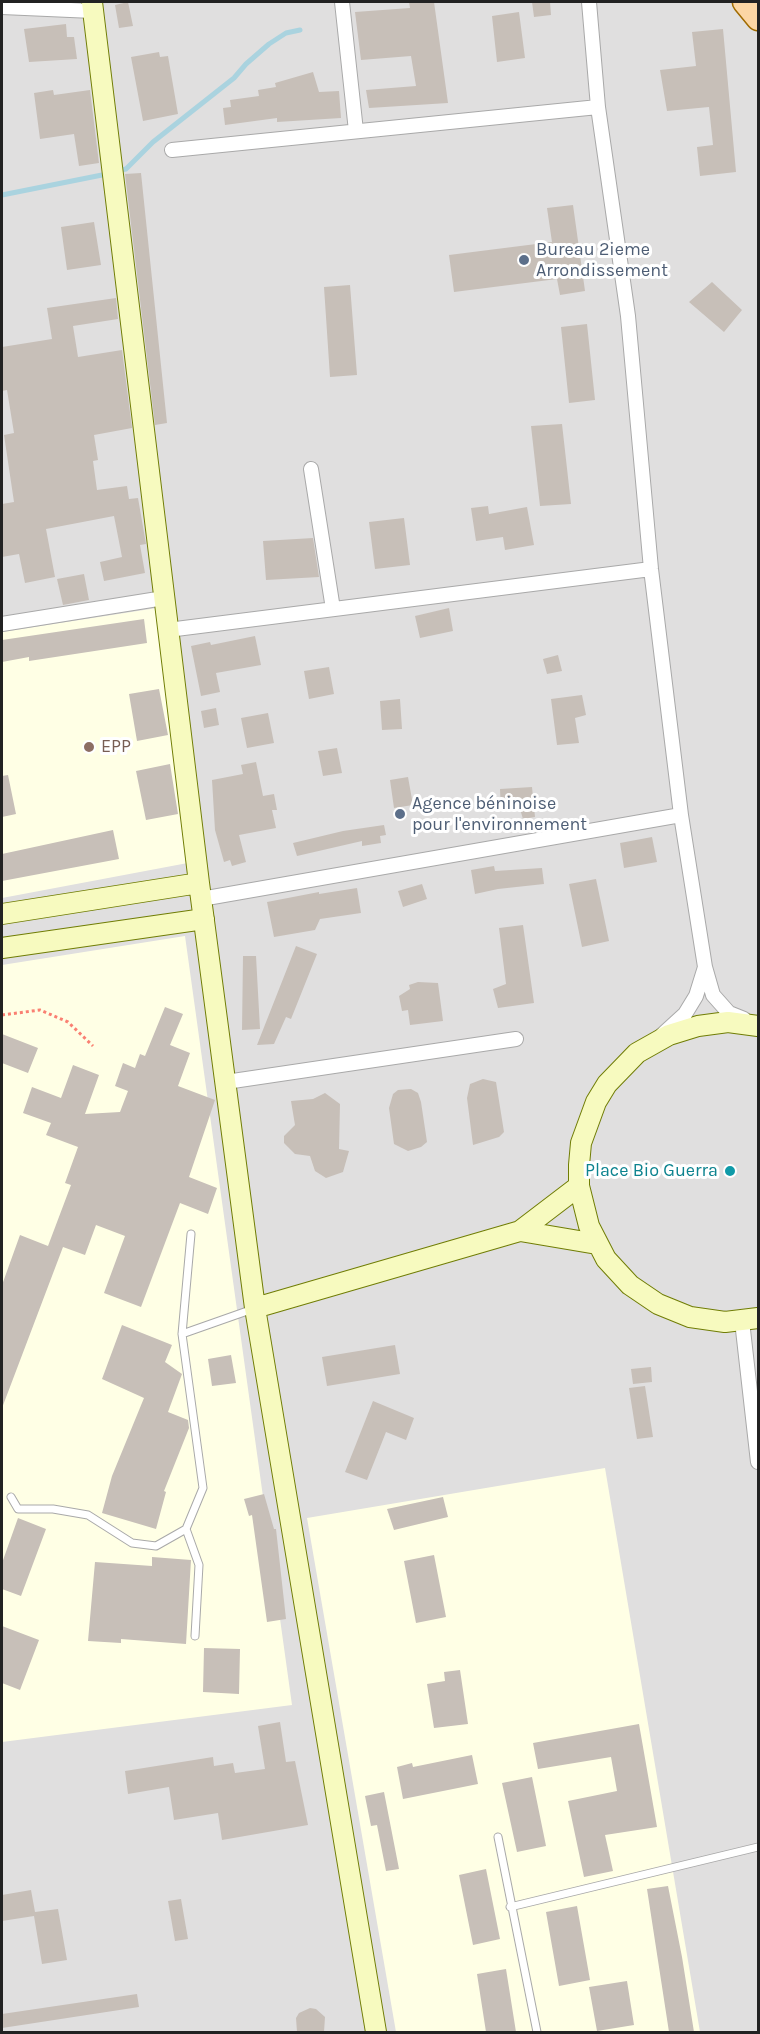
<!DOCTYPE html>
<meta charset="utf-8">
<style>
body{margin:0}
#map{position:relative;width:760px;height:2034px;overflow:hidden;background:#f2efe9;font-family:Karla,sans-serif}
canvas{display:block}
.frame{position:absolute;inset:0;border:3px solid #222;pointer-events:none}
</style>
<div id="map">
<canvas width="760" height="2034"></canvas>
<div class="frame"></div>
</div>
<script>
const ctx = document.querySelector('canvas').getContext('2d');
ctx.lineJoin = 'round';
function fillPath(path, color) {
  ctx.fillStyle = color;
  ctx.fill(path, 'evenodd');
}
function poly(rows) {
  const path = new Path2D();
  for (const r of rows) {
    path.moveTo(r[0], r[1]);
    for (let i = 2; i < r.length; i += 2) path.lineTo(r[i], r[i + 1]);
  }
  return path;
}
function stroke(path, color, width, dash) {
  ctx.strokeStyle = color;
  ctx.lineWidth = width;
  ctx.lineCap = dash ? 'butt' : 'round';
  ctx.setLineDash(dash || []);
  ctx.stroke(path);
}
function label(font, color, halo, rows, align = 'center') {
  ctx.font = font + ' Karla,sans-serif';
  ctx.lineWidth = 6;
  ctx.setLineDash([]);
  ctx.textBaseline = 'middle';
  ctx.strokeStyle = halo;
  ctx.fillStyle = color;
  for (const [text, x, y, turn = 0] of rows) {
    ctx.save();
    ctx.translate(x, y);
    ctx.rotate((+turn || 0) * Math.PI / 180);
    ctx.textAlign = isNaN(turn) ? turn : align;
    if (halo) ctx.strokeText(text, 0, 0);
    ctx.fillText(text, 0, 0);
    ctx.restore();
  }
}
fillPath(poly([
 [2,2,758,2,758,2032,2,2032]
]), '#e0dfdf');
fillPath(poly([
 [157,608,193,862,2,898,2,632],
 [185,936,292,1705,2,1742,2,965],
 [605,1468,700,2032,396,2032,307,1518]
]), '#ffffe5');
stroke(poly([
 [116,171,126,169,153,142,234,78,246,64,269,44,286,33,300,30],
 [2,195,107,174]
]), '#aad3df', 5);
fillPath(poly([
 [128,2,133,26,119,28,115,5],
 [409,2,434,2,448,103,369,108,366,90,416,86,411,56,361,60,355,12,410,8],
 [532,2,550,2,551,15,534,17],
 [519,12,525,58,497,62,492,16],
 [66,24,67,37,74,37,77,59,29,62,24,29],
 [723,29,736,172,700,176,697,147,713,145,709,107,667,111,660,70,696,66,692,32],
 [159,52,160,57,168,56,178,114,143,121,131,57],
 [313,72,319,92,339,91,341,118,277,122,277,118,225,125,223,108,231,107,230,100,259,96,258,90,276,87,275,83],
 [53,90,54,95,90,90,99,163,79,166,74,134,40,139,34,93],
 [141,173,167,423,155,425,125,174],
 [573,205,585,291,560,295,557,279,454,292,449,255,552,242,547,208],
 [94,222,101,265,67,270,61,227],
 [712,282,742,310,724,332,689,302],
 [350,285,357,375,330,377,324,287],
 [116,298,118,319,73,326,78,357,122,350,132,428,94,435,98,460,93,461,97,490,127,486,129,499,138,498,146,544,140,545,145,573,104,581,100,562,122,557,114,516,46,529,55,577,25,583,19,554,2,557,2,504,14,502,4,435,14,433,7,390,2,391,2,347,52,339,47,308],
 [587,324,595,400,569,403,561,327],
 [562,424,571,504,540,506,531,426],
 [488,506,489,514,527,507,534,545,505,550,503,537,476,541,471,508],
 [404,518,410,565,375,569,369,522],
 [313,538,319,577,266,580,263,541],
 [84,574,89,600,63,605,57,579],
 [449,608,453,631,420,638,415,616],
 [144,619,147,643,29,661,29,657,2,662,2,640],
 [255,636,261,665,216,673,220,692,201,696,191,646,210,642,211,645],
 [558,655,562,671,547,674,543,659],
 [329,667,334,694,309,699,304,671],
 [159,689,168,735,137,741,129,694],
 [582,695,586,715,575,718,579,743,557,745,551,699],
 [400,699,402,729,382,730,380,701],
 [216,708,219,725,204,728,201,711],
 [268,713,274,743,247,748,241,718],
 [337,748,342,773,323,776,318,751],
 [256,762,263,796,274,794,277,810,272,810,276,828,239,835,246,862,232,866,230,860,224,862,215,830,212,780,243,774,241,765],
 [170,764,178,814,146,820,136,771],
 [8,775,16,814,2,817,2,776],
 [408,777,413,805,394,808,390,780],
 [532,787,535,817,523,819,520,809,501,811,500,789],
 [384,825,386,835,380,836,381,843,362,846,362,841,297,856,293,843,343,831],
 [113,830,119,859,2,881,2,854],
 [652,837,657,862,624,868,620,843],
 [494,866,495,871,542,868,544,884,498,889,475,894,471,870],
 [596,879,609,941,582,947,569,884],
 [422,884,427,899,403,907,398,891],
 [357,888,361,913,320,919,315,930,274,937,267,902,319,892,319,894],
 [523,925,534,1003,498,1008,493,989,506,984,499,928],
 [296,946,317,954,291,1019,286,1017,274,1044,257,1045],
 [243,956,256,956,260,1029,242,1030],
 [418,982,438,983,443,1021,410,1025,408,1010,402,1011,399,996,410,989,409,985],
 [165,1007,183,1014,170,1045,190,1053,178,1086,215,1100,189,1177,217,1188,208,1214,180,1203,141,1307,104,1293,125,1236,96,1225,85,1255,63,1247,2,1408,2,1285,20,1235,48,1246,71,1185,65,1183,78,1147,46,1135,51,1123,23,1113,32,1087,61,1098,73,1065,99,1075,85,1114,120,1112,128,1091,115,1086,123,1063,135,1068,140,1054,145,1056],
 [2,1034,38,1048,28,1073,2,1063],
 [483,1079,496,1082,504,1132,499,1137,473,1145,467,1098,470,1084],
 [411,1089,418,1093,421,1102,427,1142,421,1147,408,1151,394,1144,389,1108,393,1094,398,1090],
 [325,1093,340,1104,339,1149,349,1151,343,1172,326,1178,315,1171,310,1156,295,1154,284,1143,284,1136,295,1125,291,1101,313,1099],
 [122,1325,172,1345,165,1362,182,1374,168,1412,188,1420,189,1428,164,1491,166,1492,156,1529,102,1513,112,1476,144,1398,102,1379],
 [395,1345,400,1374,327,1386,322,1357],
 [231,1355,236,1383,212,1386,208,1359],
 [651,1367,652,1382,633,1384,631,1369],
 [645,1386,653,1437,637,1439,629,1388],
 [373,1401,414,1418,406,1440,386,1432,367,1480,345,1472],
 [264,1494,274,1529,276,1529,286,1619,267,1622,252,1515,249,1516,244,1499],
 [443,1497,448,1517,394,1530,387,1509],
 [18,1518,46,1529,21,1596,2,1589,2,1563],
 [434,1555,446,1617,416,1623,404,1561],
 [152,1557,191,1560,186,1644,121,1639,121,1643,88,1641,95,1562,152,1566],
 [2,1626,39,1640,20,1690,2,1683],
 [204,1648,240,1649,239,1694,203,1692],
 [460,1670,468,1724,434,1728,427,1684,445,1681,444,1672],
 [280,1722,286,1762,295,1761,308,1825,222,1840,218,1813,174,1820,169,1787,128,1794,125,1771,213,1757,214,1766,233,1763,235,1773,265,1769,258,1726],
 [639,1724,657,1827,605,1835,613,1871,584,1877,568,1801,617,1791,611,1757,538,1769,533,1743],
 [472,1755,478,1784,403,1799,397,1767,412,1763,413,1767],
 [532,1777,546,1846,517,1852,502,1783],
 [384,1792,399,1869,386,1871,377,1825,371,1826,365,1796],
 [486,1869,500,1939,473,1945,459,1875],
 [668,1886,682,1957,694,2032,669,2032,647,1889],
 [31,1890,35,1912,58,1909,67,1960,42,1964,34,1916,2,1921,2,1895],
 [181,1899,188,1939,175,1941,168,1901],
 [577,1906,590,1980,559,1986,546,1912],
 [506,1969,516,2032,486,2032,477,1974],
 [627,1981,634,2025,597,2031,589,1987],
 [137,1994,139,2007,2,2028,2,2014],
 [310,2008,316,2009,325,2017,324,2032,297,2032,296,2018,299,2013]
]), '#c7bfb8');
const lane = poly([
 [182,1334,253,1309],
 [11,1497,18,1509,53,1509,88,1515,132,1543,156,1546,186,1529,203,1488,182,1334,191,1234],
 [186,1529,199,1565,195,1636],
 [498,1837,537,2032],
 [510,1907,758,1847]
]);
const street = poly([
 [342,2,356,131],
 [589,2,598,107,628,316,651,569,681,815,705,967,713,995,729,1013,744,1019],
 [2,7,93,11],
 [172,150,598,107],
 [311,469,333,609],
 [2,624,164,598],
 [168,630,651,569],
 [201,899,681,815],
 [662,1035,685,1014,696,996,705,967],
 [226,1082,516,1039],
 [742,1321,758,1462]
]);
const secondary = poly([
 [92,2,199,883,255,1308,376,2032],
 [2,914,199,883],
 [2,948,204,919],
 [758,1026,728,1022,698,1026,669,1035,637,1053,607,1084,596,1102,581,1143,579,1165,579,1186,589,1226,606,1259,630,1285,658,1304,690,1317,725,1322,758,1318],
 [520,1231,597,1244],
 [255,1308,520,1231,579,1186]
]);
const primary = poly([
 [744,2,758,19]
]);
stroke(lane, '#a9a9a9', 9);
stroke(street, '#a9a9a9', 16);
stroke(secondary, '#707d05', 22);
stroke(primary, '#a06b00', 25);
stroke(poly([
 [2,1015,40,1010,68,1022,93,1046]
]), '#fa8072', 3, [3, 3]);
stroke(lane, '#fff', 7);
stroke(street, '#fff', 14);
stroke(secondary, '#f7fabf', 20);
stroke(primary, '#fcd6a4', 22);
for (const [x, y, r, color] of [
 [524,260,6,"#5c6f8a"],
 [89,747,6,"#8d6e63"],
 [400,814,6,"#5c6f8a"],
 [730,1171,6,"#0f9aa8"]
]) {
  const dot = new Path2D();
  dot.arc(x, y, r, 0, 2 * Math.PI);
  ctx.fillStyle = color;
  ctx.fill(dot);
  stroke(dot, '#fff', 2);
}
label('18px', '#4e5e75', '#fff', [
 ["Bureau 2ieme",536,250],
 ["Arrondissement",536,271],
 ["Agence béninoise",412,804],
 ["pour l'environnement",412,825]
], 'left');
label('18px', '#785e54', '#fff', [
 ["EPP",101,747]
], 'left');
label('18px', '#0d838f', '#fff', [
 ["Place Bio Guerra",718,1171]
], 'right');
</script>
